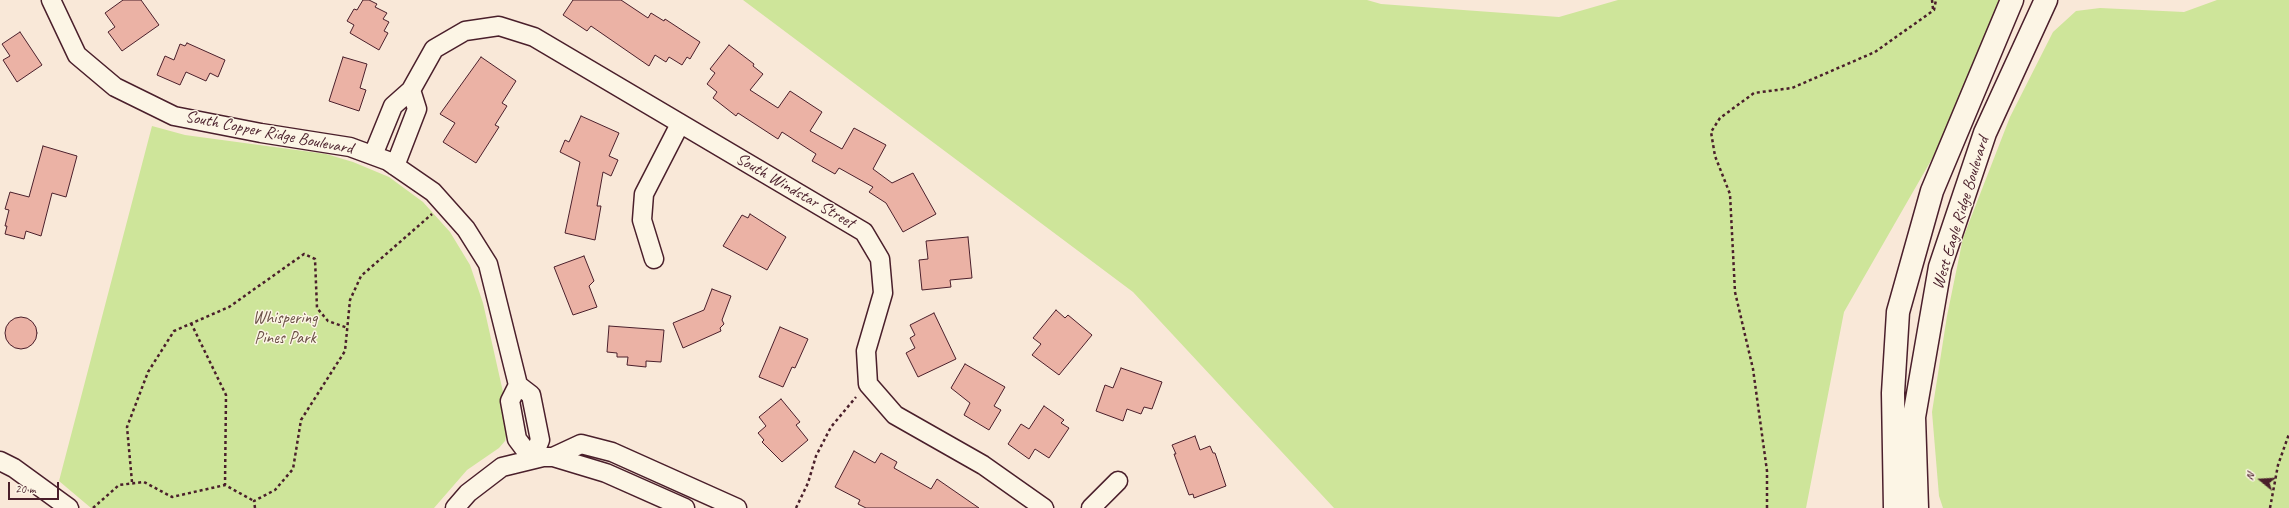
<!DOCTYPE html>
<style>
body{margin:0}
#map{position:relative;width:2289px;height:508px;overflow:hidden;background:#f9e8d8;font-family:Caveat,sans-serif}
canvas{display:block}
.north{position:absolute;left:2241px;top:460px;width:40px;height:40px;-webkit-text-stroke:3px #fcf5e5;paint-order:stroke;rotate:288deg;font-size:11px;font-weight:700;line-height:16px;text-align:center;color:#4a1f2b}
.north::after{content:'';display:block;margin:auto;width:14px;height:18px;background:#4a1f2b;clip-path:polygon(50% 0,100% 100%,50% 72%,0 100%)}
.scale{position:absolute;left:8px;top:482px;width:51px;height:18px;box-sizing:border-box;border:2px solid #4a1f2b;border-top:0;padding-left:5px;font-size:12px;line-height:14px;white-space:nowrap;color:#4a1f2b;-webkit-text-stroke:3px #fcf5e5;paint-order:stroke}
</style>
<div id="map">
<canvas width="2289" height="508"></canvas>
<div class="north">N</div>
<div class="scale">20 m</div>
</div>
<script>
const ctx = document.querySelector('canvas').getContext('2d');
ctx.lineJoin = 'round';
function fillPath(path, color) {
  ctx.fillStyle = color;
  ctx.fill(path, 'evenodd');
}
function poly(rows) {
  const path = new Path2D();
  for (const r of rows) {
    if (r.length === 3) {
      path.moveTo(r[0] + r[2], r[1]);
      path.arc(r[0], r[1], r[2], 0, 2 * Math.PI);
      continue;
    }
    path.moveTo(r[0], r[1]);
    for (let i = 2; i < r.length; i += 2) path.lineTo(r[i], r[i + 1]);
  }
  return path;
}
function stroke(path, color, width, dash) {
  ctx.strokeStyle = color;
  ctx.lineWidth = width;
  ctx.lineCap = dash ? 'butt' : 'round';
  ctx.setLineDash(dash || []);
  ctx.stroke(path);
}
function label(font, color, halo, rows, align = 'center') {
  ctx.font = font + ' Caveat,sans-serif';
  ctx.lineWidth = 3;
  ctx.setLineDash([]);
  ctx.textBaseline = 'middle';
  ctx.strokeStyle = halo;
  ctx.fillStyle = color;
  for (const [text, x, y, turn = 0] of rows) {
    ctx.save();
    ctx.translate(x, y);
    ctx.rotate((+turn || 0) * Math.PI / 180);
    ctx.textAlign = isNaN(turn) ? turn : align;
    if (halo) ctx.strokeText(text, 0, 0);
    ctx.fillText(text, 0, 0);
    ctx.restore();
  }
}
fillPath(poly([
 [743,0,1367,0,1381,4,1559,17,1618,0,1998,0,2002,2,1933,157,1844,312,1806,508,1334,508,1133,292],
 [2217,0,2289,0,2289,508,1943,508,1939,496,1932,412,1947,316,1963,238,2010,117,2053,32,2076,11,2100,8,2184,12],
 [152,126,185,135,326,154,353,162,389,177,423,202,450,232,470,265,483,303,503,392,502,402,507,433,505,441,499,448,467,470,434,508,91,508,59,481]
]), '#cee59a');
const building = poly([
 [123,0,141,0,159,25,122,51,108,32,115,27,105,13,123,0],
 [363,0,369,0,377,4,375,7,387,13,383,19,389,22,384,31,388,33,379,50,350,33,354,25,347,21,354,9,357,10,363,0],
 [573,0,621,0,648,18,651,13,664,21,665,19,700,42,690,59,687,57,682,65,669,57,666,62,655,55,649,66,591,26,587,31,563,15,573,0],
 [20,32,42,65,17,82,3,60,10,56,2,44,20,32],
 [187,43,225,60,218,77,210,73,206,81,186,72,180,85,157,75,165,56,174,60,180,44,185,46,187,43],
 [729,45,754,64,753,66,763,74,750,90,778,108,790,91,822,112,810,131,842,149,854,128,886,145,873,169,892,183,913,173,936,214,903,232,886,203,869,192,873,187,839,168,835,174,812,161,816,154,782,132,778,139,738,113,736,116,713,98,717,92,707,84,715,73,710,69,729,45],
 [343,57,367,64,360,88,366,90,359,111,329,101,343,57],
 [481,57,516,81,502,103,507,106,495,125,499,127,476,163,443,142,455,123,440,114,481,57],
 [581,116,619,133,609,156,618,160,611,176,603,172,597,206,601,206,595,240,565,233,580,162,560,152,565,140,569,142,581,116],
 [43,146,77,156,66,197,52,193,41,236,26,231,24,239,5,234,7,226,5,226,9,210,5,209,10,192,29,197,43,146],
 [750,214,786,237,767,270,723,246,742,215,748,218,750,214],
 [968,237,972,278,950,280,951,287,922,290,919,260,928,259,926,241,968,237],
 [584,256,594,281,589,286,597,307,573,315,554,267,584,256],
 [712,289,731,296,722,320,724,324,720,328,721,331,683,348,673,323,704,310,712,289],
 [1056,310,1065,318,1068,315,1092,335,1059,375,1032,355,1041,344,1033,338,1056,310],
 [934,313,956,359,918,377,906,353,915,348,910,338,915,335,910,325,934,313],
 [21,333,16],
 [609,326,664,330,661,362,646,361,646,367,627,365,628,357,617,357,617,353,607,352,609,326],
 [780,327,808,339,795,368,792,367,783,387,759,377,780,327],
 [965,364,1005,387,994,406,1001,410,989,430,964,415,970,403,951,388,965,364],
 [1121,368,1162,382,1152,409,1144,407,1141,414,1127,409,1123,421,1096,411,1105,385,1113,388,1121,368],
 [781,399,800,422,796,425,808,440,782,462,762,442,764,440,758,433,766,426,759,417,781,399],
 [1044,406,1064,420,1061,423,1069,428,1049,458,1035,449,1029,459,1008,444,1021,424,1029,429,1044,406],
 [1195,436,1200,450,1210,446,1213,453,1215,453,1226,486,1194,498,1193,494,1189,495,1174,454,1176,454,1172,445,1195,436],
 [854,451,875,463,881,453,897,462,894,468,931,489,937,479,979,508,866,508,858,504,860,500,835,487,854,451]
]);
fillPath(building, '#ebb2a5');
stroke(building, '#4a1f2b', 1);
const minor = poly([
 [51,0,77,55,115,87,174,116,261,133,350,147,388,161,433,192,466,229,488,264,518,385],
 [373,155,393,106,411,90,434,49,465,31,499,26,534,37,864,232,880,259,883,293,866,351,868,384,895,415,983,465,1044,508],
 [395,166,417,109,411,90],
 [654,259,642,220,644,194,680,124],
 [518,385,531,395,540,440,532,459,517,439,510,401,518,385],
 [553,457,581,444,612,452,737,508],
 [0,461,14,468,69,508],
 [455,508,468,493,502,467,543,457,553,457,606,473,685,508],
 [1091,508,1118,481]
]);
const tertiary = poly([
 [1895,508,1893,393,1898,312,1932,191,2012,0],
 [1917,508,1914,417,1940,267,1985,133,2046,0]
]);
stroke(minor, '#4a1f2b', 21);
stroke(tertiary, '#4a1f2b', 25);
stroke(poly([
 [1932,0,1933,9],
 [191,323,226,395,225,485],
 [132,482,127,427,148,372,174,331,229,307,304,254,315,259,317,308,328,321,348,328],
 [93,508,119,485,144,482,172,497,225,485,254,501],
 [255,508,254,501,275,490,293,469,301,420,345,351,350,300,361,276,432,214],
 [796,508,808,483,816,456,831,427,856,397],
 [1767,508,1767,471,1753,369,1735,292,1730,194,1715,156,1711,132,1720,118,1754,93,1792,88,1875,52,1934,10,1936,0],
 [2270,508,2278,465,2289,434]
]), '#4a1f2b', 2.5, [3, 3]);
stroke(minor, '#fcf5e5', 18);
stroke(tertiary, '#fcf5e5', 22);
label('17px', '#4a1f2b', '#fcf5e5', [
 ["South Copper Ridge Boulevard",269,133,11],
 ["South Windstar Street",795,191,30],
 ["West Eagle Ridge Boulevard",1961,213,-73]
]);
label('17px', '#6b5047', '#fcf5e5', [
 ["Whispering",285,319],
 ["Pines Park",285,339]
]);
</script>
